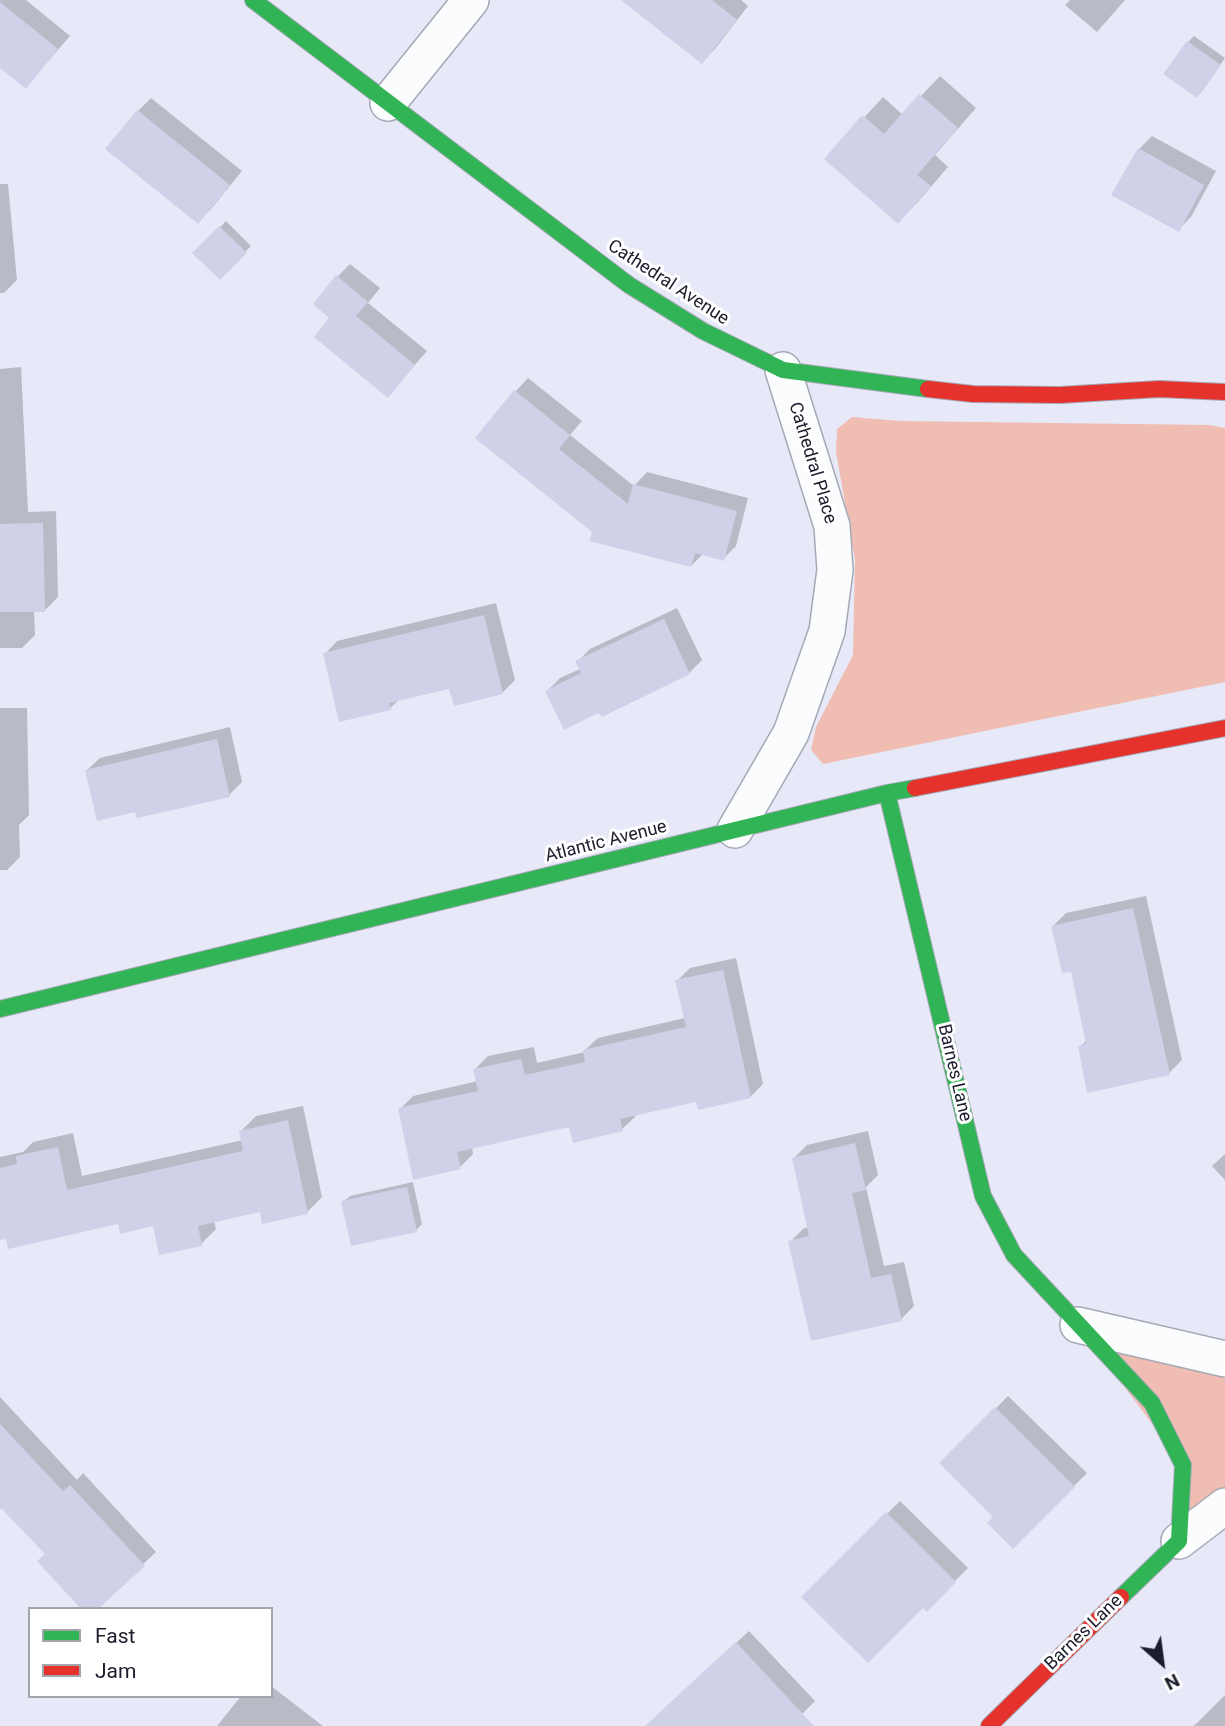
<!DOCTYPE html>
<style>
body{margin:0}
#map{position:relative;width:1225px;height:1726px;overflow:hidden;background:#e7e9f8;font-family:Roboto,sans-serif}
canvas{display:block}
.legend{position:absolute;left:28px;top:1607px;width:245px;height:91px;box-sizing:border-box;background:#fff;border:2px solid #a4a5ab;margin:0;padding:9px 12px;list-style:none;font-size:21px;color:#1b1d2c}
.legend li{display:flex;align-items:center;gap:14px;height:35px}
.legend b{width:35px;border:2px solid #a4a5ab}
.north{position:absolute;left:1127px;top:1628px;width:70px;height:70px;-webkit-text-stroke:5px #fff;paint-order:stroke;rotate:152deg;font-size:19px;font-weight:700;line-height:28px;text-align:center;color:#1b1d2c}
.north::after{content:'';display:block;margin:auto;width:24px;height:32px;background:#1b1d2c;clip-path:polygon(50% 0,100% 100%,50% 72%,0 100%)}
</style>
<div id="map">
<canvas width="1225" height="1726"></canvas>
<ul class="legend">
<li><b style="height:9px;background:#30b455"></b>Fast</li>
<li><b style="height:9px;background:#e5322d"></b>Jam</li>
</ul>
<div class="north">N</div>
</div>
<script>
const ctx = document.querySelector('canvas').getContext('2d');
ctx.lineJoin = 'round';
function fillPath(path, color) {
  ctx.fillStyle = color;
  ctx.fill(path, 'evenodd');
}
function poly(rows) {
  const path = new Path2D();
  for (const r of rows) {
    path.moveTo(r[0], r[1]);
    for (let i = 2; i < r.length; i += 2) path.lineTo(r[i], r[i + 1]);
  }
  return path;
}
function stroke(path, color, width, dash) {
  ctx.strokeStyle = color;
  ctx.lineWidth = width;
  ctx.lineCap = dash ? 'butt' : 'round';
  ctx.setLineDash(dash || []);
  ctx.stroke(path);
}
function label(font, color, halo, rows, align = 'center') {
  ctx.font = font + ' Roboto,sans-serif';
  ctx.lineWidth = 6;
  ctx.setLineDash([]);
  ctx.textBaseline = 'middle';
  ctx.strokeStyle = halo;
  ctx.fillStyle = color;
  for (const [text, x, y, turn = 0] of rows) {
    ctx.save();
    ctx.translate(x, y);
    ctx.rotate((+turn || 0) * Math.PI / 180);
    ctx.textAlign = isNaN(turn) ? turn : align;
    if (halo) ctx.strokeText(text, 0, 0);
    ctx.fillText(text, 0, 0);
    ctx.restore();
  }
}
fillPath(poly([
 [852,417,900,421,1210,425,1225,428,1225,682,823,764,811,750,816,727,853,655,855,559,836,452,837,429],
 [1078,1325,1225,1359,1225,1506,1179,1541,1183,1465]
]), '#f0bdb3');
fillPath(poly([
 [0,0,26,0,70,36,38,73,0,66],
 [624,0,741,0,748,6,715,49,702,62],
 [1070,0,1125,0,1097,32,1065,5],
 [1194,36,1225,58,1203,90,1197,96,1188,42],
 [940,76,976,108,935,155,948,167,917,203,898,222,826,159,883,97,903,115],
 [151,98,242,171,211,209,198,222,138,111],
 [1152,136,1216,171,1191,217,1178,230,1139,149],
 [0,184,8,184,17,280,4,293,0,293],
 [226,221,251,246,220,278,195,253],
 [350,264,380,288,368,303,427,351,400,382,332,318,337,277],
 [21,367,28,512,56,511,58,597,45,610,34,610,35,635,22,648,0,648,0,369],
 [528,378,582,421,570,435,634,486,647,472,748,498,736,546,723,559,703,554,691,566,594,532,477,438,516,391],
 [496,603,515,680,502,693,450,687,400,699,390,708,325,654,337,641],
 [677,608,702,660,689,673,599,711,547,691,560,678,580,669,577,662,590,649],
 [0,708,27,708,29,815,19,825,20,857,7,870,0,870],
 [230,727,242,782,229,795,137,810,87,770,100,758],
 [1146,896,1182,1060,1169,1073,1080,1047,1087,1040,1072,970,1053,926,1066,913],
 [736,958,763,1084,750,1097,697,1100,635,1114,635,1117,622,1129,571,1125,472,1147,473,1154,460,1167,400,1109,413,1096,478,1081,475,1069,488,1056,534,1047,537,1063,585,1052,585,1050,598,1038,685,1018,677,981,690,968],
 [303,1106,322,1197,307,1212,261,1210,214,1220,216,1229,201,1244,154,1224,120,1222,0,1239,0,1157,23,1152,33,1142,73,1133,82,1176,243,1140,241,1131,256,1116],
 [868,1131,878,1175,866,1187,884,1266,904,1262,914,1306,901,1319,790,1242,803,1229,809,1227,794,1158,807,1145],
 [1225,1154,1225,1180,1212,1166],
 [413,1182,422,1224,416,1230,343,1202,350,1196],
 [1008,1396,1087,1473,1013,1547,996,1517,942,1463],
 [0,1397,77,1480,83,1473,156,1552,96,1609,47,1554,3,1508,1,1509,0,1508],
 [900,1501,968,1568,927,1609,923,1606,803,1597],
 [749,1631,815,1701,790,1726,655,1726,664,1710],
 [271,1686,323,1726,217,1726,241,1696,271,1696],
 [1225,1695,1225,1726,1193,1726,1197,1723]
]), '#0003');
fillPath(poly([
 [621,0,712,0,737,20,702,64],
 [0,2,58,49,26,89,0,68],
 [1187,41,1221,65,1197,98,1163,74],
 [919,94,958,128,917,175,931,186,898,224,824,159,862,115,884,134],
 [137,110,230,185,198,224,105,149],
 [1138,148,1204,185,1179,232,1111,195],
 [219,226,247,253,220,280,192,253],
 [336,275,368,302,356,316,415,365,388,398,314,337,329,318,313,304],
 [514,390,570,435,559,449,628,504,633,484,737,511,724,561,695,553,691,567,589,541,592,532,475,438],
 [43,523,45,612,0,612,0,524],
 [484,615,503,694,454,706,449,689,389,703,391,710,339,722,323,653],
 [664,619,690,674,602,717,598,713,564,730,545,691,581,673,575,661],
 [217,739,230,797,137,818,135,812,97,821,85,770],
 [1133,908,1170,1075,1087,1093,1078,1046,1086,1044,1071,972,1062,973,1051,926],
 [723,970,751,1098,698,1110,696,1102,620,1119,623,1131,573,1143,569,1127,457,1152,461,1169,413,1180,398,1108,478,1091,473,1069,521,1059,525,1075,585,1062,583,1050,686,1027,675,980],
 [288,1120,308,1214,262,1224,260,1212,198,1226,202,1246,159,1255,153,1226,120,1234,118,1224,8,1249,6,1239,0,1240,0,1168,17,1164,16,1156,58,1147,67,1190,243,1151,239,1131],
 [855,1143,866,1190,852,1193,871,1278,891,1274,902,1321,811,1341,788,1241,809,1236,792,1158],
 [407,1187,417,1232,351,1246,341,1201],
 [995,1407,1075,1487,1013,1549,987,1523,993,1517,939,1463],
 [0,1424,63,1491,70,1485,145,1566,98,1609,81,1609,37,1561,45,1554,0,1507],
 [886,1512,956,1582,927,1612,923,1608,868,1663,801,1597],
 [736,1642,814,1726,645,1726,715,1661]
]), '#cfd1e9');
const street = poly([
 [388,103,471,0],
 [735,830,791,733,827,631,835,570,832,526,783,370],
 [1078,1325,1225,1359],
 [1179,1541,1225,1506]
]);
const fast = poly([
 [253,0,629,285,703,331,783,370,928,389],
 [887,793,983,1196,1014,1255,1152,1403,1183,1465,1179,1541,1121,1597],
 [0,1009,887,793,915,788]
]);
const jam = poly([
 [928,389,973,394,1060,395,1159,389,1225,392],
 [915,788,1225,728],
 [989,1726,1121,1597]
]);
stroke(street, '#a6a8b5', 38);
stroke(fast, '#a6a8b5', 18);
stroke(jam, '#a6a8b5', 18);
stroke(street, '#fbfcfe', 35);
stroke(fast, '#30b455', 16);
stroke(jam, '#e5322d', 16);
label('18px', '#1b1d2c', '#fff', [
 ["Cathedral Avenue",668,283,33],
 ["Cathedral Place",812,463,73],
 ["Atlantic Avenue",606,842,-14],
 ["Barnes Lane",954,1073,77],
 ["Barnes Lane",1084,1633,-44]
]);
</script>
